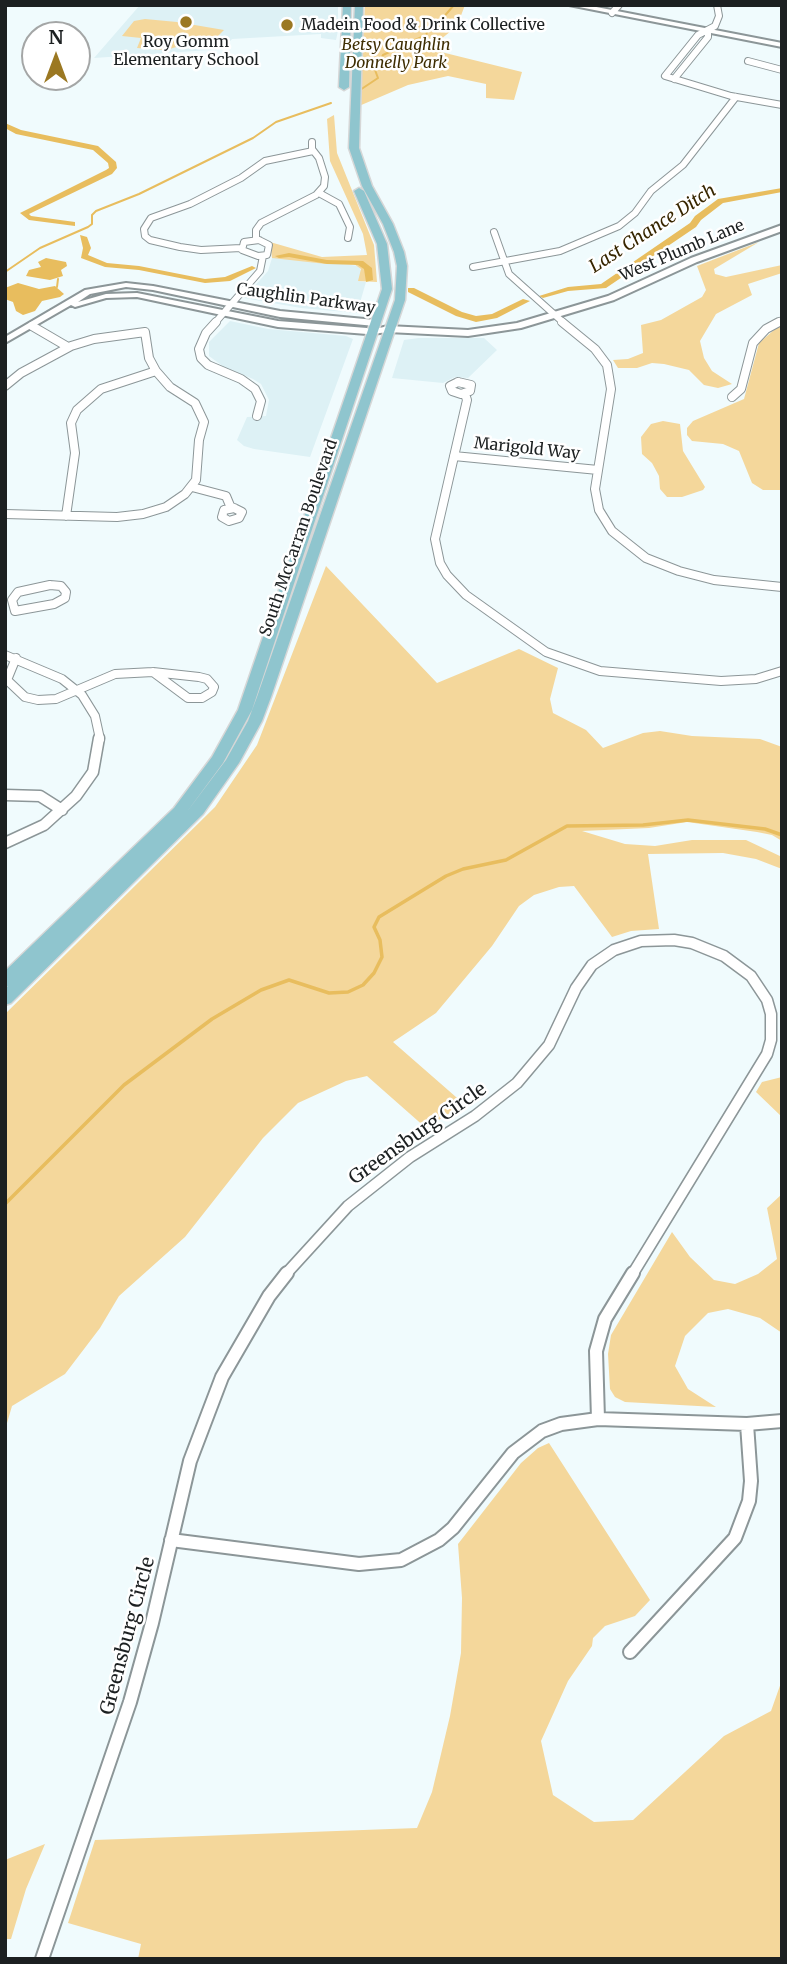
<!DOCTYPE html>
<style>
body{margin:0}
#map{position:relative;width:787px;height:1964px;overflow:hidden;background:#f0fbfd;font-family:Merriweather,serif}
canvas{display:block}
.frame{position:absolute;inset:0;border:7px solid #1c2021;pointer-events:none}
.north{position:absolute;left:21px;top:21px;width:70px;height:70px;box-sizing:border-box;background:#fff;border:2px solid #a4a6a6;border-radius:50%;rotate:0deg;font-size:19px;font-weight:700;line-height:28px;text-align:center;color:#1c2021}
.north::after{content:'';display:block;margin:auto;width:24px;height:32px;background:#9b7822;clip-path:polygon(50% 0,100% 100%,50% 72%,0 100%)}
</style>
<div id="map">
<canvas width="787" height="1964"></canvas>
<div class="frame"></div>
<div class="north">N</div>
</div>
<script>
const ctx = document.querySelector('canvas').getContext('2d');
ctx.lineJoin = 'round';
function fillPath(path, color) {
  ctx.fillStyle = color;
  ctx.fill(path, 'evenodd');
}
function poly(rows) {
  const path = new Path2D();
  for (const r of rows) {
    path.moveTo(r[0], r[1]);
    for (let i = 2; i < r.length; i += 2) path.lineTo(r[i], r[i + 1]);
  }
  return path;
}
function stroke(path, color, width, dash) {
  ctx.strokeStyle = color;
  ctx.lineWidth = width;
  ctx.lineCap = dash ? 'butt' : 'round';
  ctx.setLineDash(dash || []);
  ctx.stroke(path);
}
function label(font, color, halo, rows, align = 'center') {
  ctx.font = font + ' Merriweather,serif';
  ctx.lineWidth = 5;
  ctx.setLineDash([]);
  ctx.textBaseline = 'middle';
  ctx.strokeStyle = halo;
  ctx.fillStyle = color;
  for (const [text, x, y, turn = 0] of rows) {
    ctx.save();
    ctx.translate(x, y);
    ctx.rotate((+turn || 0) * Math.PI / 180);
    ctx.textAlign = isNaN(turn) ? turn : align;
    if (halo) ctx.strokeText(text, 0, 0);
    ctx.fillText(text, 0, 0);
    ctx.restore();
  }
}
fillPath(poly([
 [140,5,338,5,338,31,336,40,321,38,321,34,232,39,224,49,94,58],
 [285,257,359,266,361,271,359,281,366,282,357,313,301,308,244,298,268,271,272,258],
 [230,321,268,329,346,336,353,339,310,457,254,449,244,446,237,440,247,417,266,416,269,400,261,384,253,379,224,367,209,356,209,342],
 [419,338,484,338,497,350,468,378,455,377,443,383,392,378,404,340]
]), '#ddf1f5');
fillPath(poly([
 [365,5,465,5,457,26,429,49,522,72,514,100,486,98,486,84,448,76,408,85,359,106],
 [145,19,177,22,224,30,208,46,190,43,166,50,137,48,141,38,122,36,134,21],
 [334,115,337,153,374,245,377,282,358,281,361,269,354,264,326,264,272,258,270,242,322,257,367,255,363,234,330,161,327,119],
 [759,242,714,269,715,274,726,277,782,265,782,273,748,284,752,295,716,314,700,341,704,358,712,371,732,384,718,388,704,385,689,370,664,364,652,363,637,368,618,368,613,360,628,359,643,353,641,325,661,320,702,297,706,290,697,266],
 [782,323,782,490,763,490,752,483,739,451,723,444,692,441,687,435,687,428,693,421,744,399,759,343],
 [663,421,680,424,683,451,705,487,703,490,682,497,667,497,660,489,659,476,652,463,642,454,641,437,651,424],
 [326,566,437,683,519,649,558,668,550,699,553,713,586,730,603,748,643,733,660,731,692,736,760,739,782,747,782,841,772,835,757,832,687,822,649,828,582,831,625,844,655,846,692,840,746,840,782,857,782,869,756,859,723,853,648,854,659,929,631,931,612,937,574,886,559,887,534,895,519,906,492,946,436,1013,393,1042,464,1104,426,1128,367,1076,346,1081,298,1103,263,1138,185,1237,119,1296,100,1328,65,1374,12,1406,5,1430,5,1014,215,807,257,745],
 [782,1077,782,1117,756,1092,762,1082],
 [782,1194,782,1333,760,1318,728,1309,708,1313,685,1336,675,1366,688,1389,716,1407,625,1402,615,1397,610,1389,608,1354,611,1335,672,1232,690,1257,714,1280,735,1284,758,1274,777,1259,767,1208],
 [549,1443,650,1600,635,1616,605,1626,593,1638,592,1646,568,1681,541,1741,553,1795,594,1822,633,1820,724,1736,771,1711,782,1680,782,1959,138,1959,141,1944,68,1923,95,1840,417,1828,432,1792,450,1716,461,1653,462,1598,458,1544,521,1463,538,1448],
 [45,1844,26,1889,11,1939,5,1939,5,1860]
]), '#f4d79b');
fillPath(poly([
 [46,258,66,262,67,266,61,270,63,276,50,280,26,276,29,270,41,267,38,262],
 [18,283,39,289,55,286,64,294,60,297,42,301,35,311,23,315,16,311,13,302,5,299,5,288]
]), '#e8bd5e');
stroke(poly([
 [360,90,378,78,375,70,383,55,426,35,429,27,442,19,454,5],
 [5,272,40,248,88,227,92,224,92,215,96,211,139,194,253,138,276,122,331,103],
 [57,287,58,279]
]), '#e8bd5e', 2);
stroke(poly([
 [5,1204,124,1085,212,1019,261,990,289,980,329,993,348,992,363,985,374,973,382,957,380,940,374,927,379,917,446,876,463,869,506,860,567,826,643,825,688,820,765,829,782,835]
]), '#e8bd5e', 3.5);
fillPath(poly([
 [5,123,21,130,98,146,116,162,117,168,112,174,29,214,31,216,75,222,75,226,29,220,20,213,106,170,109,168,108,163,93,150,16,134,5,128,5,123],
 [782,188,782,192,723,203,701,220,696,227,606,288,568,291,543,298,539,296,568,287,601,284,690,223,695,216,718,199,782,188],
 [80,235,87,237,91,248,88,255,107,263,139,266,205,279,225,277,252,266,256,268,230,281,205,283,139,270,105,267,81,258,83,248,80,235],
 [289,253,327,260,363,261,372,268,373,280,366,282,364,269,358,265,327,264,289,257,279,258,275,256,289,253],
 [408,288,414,288,462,312,476,316,492,314,523,299,530,301,497,318,476,322,456,316,408,292,408,288]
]), '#e8bd5e');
const minorFar3 = poly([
 [717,5,719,16,715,26,698,35,665,76,731,96,782,105],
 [612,13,619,5],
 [748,61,782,70],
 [674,79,708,37,708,31],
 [319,193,339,204,350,227,348,238],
 [494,232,509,274,565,324],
 [256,240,256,230,261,223,316,195,324,186,325,177,319,158,312,149,312,142],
 [259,240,269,245,267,255,258,256,242,250,244,242,259,240],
 [241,248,201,250,180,247,150,240,145,236,144,229,151,218,190,204,241,178,265,161,313,151],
 [473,267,560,251,619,226,635,213,651,191,683,165,736,97],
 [214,324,260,271,263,256],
 [776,324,782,320]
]);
const minorFar2 = poly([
 [216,322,206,333,199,349,201,358,208,365,241,379,255,389,261,401,257,416],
 [562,322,595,349,607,365,611,389,595,489,599,510,612,531,646,558,679,571,714,580,782,587],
 [32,326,68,347],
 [458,382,471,385,470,391,461,394,452,391,450,386,458,382],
 [5,386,21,373,71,346,94,339,145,332,149,358,156,371,170,387,195,403,204,422,199,440,196,480,185,494,166,507,143,514,117,517,5,514],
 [465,394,467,400,435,539,440,563,447,575,466,595,546,652,600,671,721,681,756,679,782,671],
 [732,397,741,389,753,343,766,329,779,322],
 [454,456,598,470],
 [192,487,226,496,231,508],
 [234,508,242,512,239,518,229,521,222,517,224,510,234,508],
 [66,516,75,453,71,423,77,410,101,389,156,371],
 [50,585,61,586,66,592,65,598,54,604,15,611,12,600,18,592,50,585],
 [5,655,62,679,82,695,95,716,100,739],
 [16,658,7,680,25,697,38,700,56,699,115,674,153,672],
 [153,672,199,677,207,679,214,687,212,692,202,698,188,698,153,672]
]);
const minorFar1 = poly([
 [5,795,40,796,62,810],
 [5,843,44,825,76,796,93,772,99,738],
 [285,1275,348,1206,410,1157,475,1116,517,1083,549,1045,576,988,592,965,614,950,641,941,674,940,692,943,724,956,751,976,767,1000,771,1014,771,1040,767,1054,632,1275]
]);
const minor = poly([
 [598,1419,596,1351,605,1319,633,1273],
 [171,1540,359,1564,401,1560,439,1540,453,1528,513,1453,542,1431,561,1424,598,1419,747,1424,782,1421],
 [630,1652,735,1538,749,1501,751,1481,747,1424],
 [42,1959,130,1702,152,1623,190,1461,222,1377,269,1296,287,1273]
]);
const tertiary = poly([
 [126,283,153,286,280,311,375,320,379,323,375,326,280,317,153,290,126,287,90,294,78,302,106,294,137,293,278,321,367,328,371,331,367,334,278,327,137,297,106,298,75,307,71,305,5,343,5,337,85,290,126,283]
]);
const secondary = poly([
 [569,5,586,5,782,43,782,47,569,5],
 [782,225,782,231,697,262,614,300,521,328,468,336,388,332,372,334,367,331,388,326,468,330,517,323,608,296,691,258,782,225]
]);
const primary = poly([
 [343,5,351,5,349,87,344,90,339,87,343,5],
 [355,5,363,5,359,148,372,186,393,224,404,252,407,266,405,300,271,697,262,721,239,763,203,814,11,1003,5,1005,5,989,8,986,5,987,5,971,174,808,212,757,238,710,382,289,377,244,354,191,359,188,364,191,387,244,392,289,252,710,223,763,186,813,226,760,248,721,257,697,395,300,397,266,394,252,383,224,362,186,349,148,355,5]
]);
stroke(minorFar3, '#8c9698', 8);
stroke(minorFar2, '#8c9698', 10);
stroke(minorFar1, '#8c9698', 13);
stroke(minor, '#8c9698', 16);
stroke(tertiary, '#8c9698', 4);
stroke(secondary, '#8c9698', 4);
stroke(primary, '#d6d7d7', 3);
stroke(minorFar3, '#fff', 6);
stroke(minorFar2, '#fff', 8);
stroke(minorFar1, '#fff', 10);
stroke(minor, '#fff', 12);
fillPath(tertiary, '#fff');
fillPath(secondary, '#fff');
fillPath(primary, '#8fc5ce');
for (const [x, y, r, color] of [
 [186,22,7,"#9b7822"],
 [287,25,7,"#9b7822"]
]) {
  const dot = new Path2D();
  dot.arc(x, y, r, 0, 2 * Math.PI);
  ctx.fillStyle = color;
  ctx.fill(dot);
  stroke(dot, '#fff', 2.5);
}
label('16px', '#1c2021', '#fff', [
 ["Madein Food & Drink Collective",301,25],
 ["Roy Gomm",186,42,"center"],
 ["Elementary School",186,60,"center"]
], 'left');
label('italic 16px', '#3e2d02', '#fff', [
 ["Betsy Caughlin",396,45],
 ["Donnelly Park",396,63]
]);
label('16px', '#1c2021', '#fff', [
 ["West Plumb Lane",682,251,-23],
 ["Caughlin Parkway",306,299,8],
 ["Marigold Way",527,449,6],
 ["South McCarran Boulevard",299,538,-71]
]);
label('italic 18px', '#372600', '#fff', [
 ["Last Chance Ditch",653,229,-33]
]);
label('19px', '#1c2021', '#fff', [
 ["Greensburg Circle",418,1134,-35],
 ["Greensburg Circle",128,1636,-75]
]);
</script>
